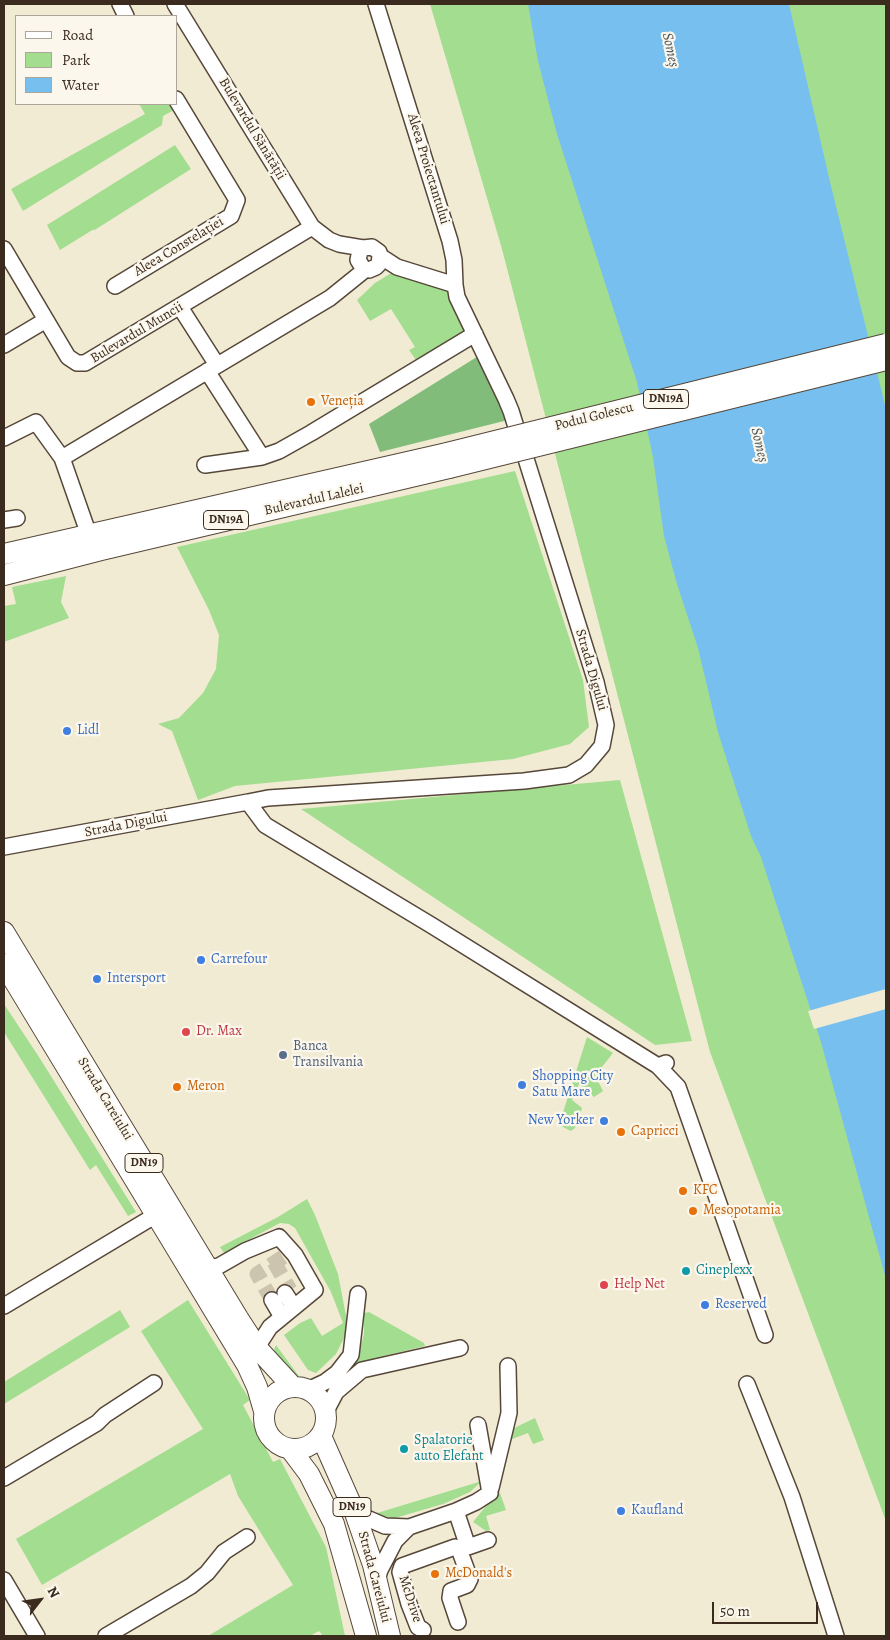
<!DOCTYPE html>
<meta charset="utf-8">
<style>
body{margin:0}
#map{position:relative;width:890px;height:1640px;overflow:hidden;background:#f2ebd3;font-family:Alegreya,serif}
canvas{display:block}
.frame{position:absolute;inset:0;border:5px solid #3b2a1e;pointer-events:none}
.legend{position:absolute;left:15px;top:15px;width:162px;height:90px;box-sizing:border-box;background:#fbf7ec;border:1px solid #aea59a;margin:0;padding:6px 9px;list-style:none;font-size:15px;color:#3b2a1e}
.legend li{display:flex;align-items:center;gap:10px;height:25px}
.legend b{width:25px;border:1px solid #aea59a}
.north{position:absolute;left:15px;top:1575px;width:50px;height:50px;-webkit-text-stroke:4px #fbf7ec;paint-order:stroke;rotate:60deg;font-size:14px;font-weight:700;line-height:20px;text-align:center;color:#3b2a1e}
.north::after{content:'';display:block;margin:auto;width:18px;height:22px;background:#3b2a1e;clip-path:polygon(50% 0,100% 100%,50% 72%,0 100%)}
.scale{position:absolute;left:712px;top:1602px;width:106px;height:22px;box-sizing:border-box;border:2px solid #3b2a1e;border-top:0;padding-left:6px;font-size:15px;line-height:18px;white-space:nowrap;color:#3b2a1e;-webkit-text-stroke:4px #fbf7ec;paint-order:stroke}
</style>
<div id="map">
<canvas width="890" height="1640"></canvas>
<div class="frame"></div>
<ul class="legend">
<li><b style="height:6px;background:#fff"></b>Road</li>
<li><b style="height:14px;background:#a2dd90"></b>Park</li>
<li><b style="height:14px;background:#76bfef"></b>Water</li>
</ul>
<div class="north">N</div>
<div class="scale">50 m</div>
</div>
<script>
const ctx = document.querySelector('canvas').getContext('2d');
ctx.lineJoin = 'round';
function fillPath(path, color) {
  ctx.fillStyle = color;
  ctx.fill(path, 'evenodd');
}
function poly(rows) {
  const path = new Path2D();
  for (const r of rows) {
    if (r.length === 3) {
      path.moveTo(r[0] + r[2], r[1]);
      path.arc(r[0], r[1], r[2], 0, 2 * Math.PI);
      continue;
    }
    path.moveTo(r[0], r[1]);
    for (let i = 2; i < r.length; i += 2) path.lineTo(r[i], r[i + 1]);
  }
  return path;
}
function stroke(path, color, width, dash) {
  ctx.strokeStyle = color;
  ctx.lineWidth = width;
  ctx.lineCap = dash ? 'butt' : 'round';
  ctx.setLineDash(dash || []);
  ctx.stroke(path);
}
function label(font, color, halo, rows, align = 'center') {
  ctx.font = font + ' Alegreya,serif';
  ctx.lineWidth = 4.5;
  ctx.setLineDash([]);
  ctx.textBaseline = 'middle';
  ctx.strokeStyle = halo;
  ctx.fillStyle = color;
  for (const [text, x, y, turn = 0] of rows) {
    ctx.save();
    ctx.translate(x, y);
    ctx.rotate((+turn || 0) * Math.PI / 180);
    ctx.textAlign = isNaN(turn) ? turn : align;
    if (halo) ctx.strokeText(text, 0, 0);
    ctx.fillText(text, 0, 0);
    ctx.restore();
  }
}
fillPath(poly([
 [430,4,886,4,886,1521,710,1052,502,249],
 [139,104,172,104,176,109,163,116,162,125,23,211,11,189,145,114],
 [175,145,191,169,93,231,94,229,60,250,47,225],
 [393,272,448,288,470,336,420,366,409,350,415,347,391,309,370,321,357,300,375,283],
 [515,471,583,680,589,727,570,744,513,759,235,786,198,800,172,731,158,724,179,718,203,693,216,669,219,635,209,610,177,547],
 [66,576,61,602,69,618,4,642,4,606,16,604,12,587],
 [620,780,692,1041,655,1045,301,809],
 [4,1004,39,1057,136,1212,128,1216,96,1165,90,1170,4,1032],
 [587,1037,613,1053,602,1067,598,1081,603,1091,594,1097,579,1084,572,1100,582,1108,575,1128,571,1131,559,1125],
 [307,1199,315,1215,338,1274,347,1321,347,1332,336,1354,316,1373,308,1370,284,1335,300,1323,311,1318,322,1336,343,1323,331,1292,295,1228,289,1224,280,1223,224,1253,220,1247,278,1217],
 [188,1300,250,1400,243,1405,273,1462,280,1459,326,1547,345,1636,323,1636,319,1631,310,1636,208,1636,293,1585,238,1496,230,1474,42,1585,16,1539,203,1429,141,1331],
 [120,1310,130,1327,4,1404,4,1382],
 [369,1312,424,1343,425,1346,375,1358,355,1369,352,1366,358,1357,364,1334,364,1313],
 [276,1345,301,1379,289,1375,273,1352],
 [535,1418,544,1440,533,1444,528,1433,507,1441,512,1429],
 [482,1481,470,1492,443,1504,395,1518,385,1517,374,1514],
 [499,1490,506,1510,486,1516,490,1530,486,1531,473,1522]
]), '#a2dd90');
fillPath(poly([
 [480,355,508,420,380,452,369,424]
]), '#81bc7a');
fillPath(poly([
 [528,4,789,4,830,182,886,409,886,1279,821,1042,761,857,751,836,718,732,698,648,677,584,664,536,653,457,637,382,557,134,538,61]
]), '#76bfef');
fillPath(poly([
 [886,989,886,1009,814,1029,808,1011]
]), '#f2ebd3');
stroke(poly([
 [274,1262,290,1290],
 [272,1300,257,1274,291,1252]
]), '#cdc4af', 15, [15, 8]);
const minor = poly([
 [120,4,126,16],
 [175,4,312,227,329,240,339,244,363,248],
 [4,249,68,357,77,363,85,363,312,227],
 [380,256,379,264,376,267,369,270,363,268,358,260,360,251,363,248,372,247,379,252,380,256,397,267,455,285],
 [115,286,231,216,237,200,176,99],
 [180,307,217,365],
 [4,345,46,320],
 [207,371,262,457],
 [4,438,36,422,62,458,89,535],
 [62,458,330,298,366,269],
 [205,465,262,457,279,451,311,433,475,334],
 [4,520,17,518],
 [248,802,268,798,524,781,569,775,586,765,602,746,606,725,596,682,511,411,506,399,457,297,455,285,454,260,450,241,376,4],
 [4,847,248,802,265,825,431,925,658,1066,666,1063],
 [658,1066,678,1087,765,1335],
 [207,1266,217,1267,245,1251,279,1237,295,1255,315,1290,270,1327,261,1341,258,1349],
 [285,1293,294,1307],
 [272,1300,282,1317],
 [4,1306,156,1215],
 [747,1384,792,1497,836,1636],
 [308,1390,325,1382,337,1373,351,1355,358,1294],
 [326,1411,336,1392,362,1370,460,1348],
 [4,1478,97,1423,105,1415,154,1383],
 [491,1488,509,1413,508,1366],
 [456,1511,468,1547,488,1540],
 [355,1513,385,1526,409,1527,456,1511,476,1502,490,1493,478,1425],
 [4,1580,37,1636],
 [377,1580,380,1570,395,1541,409,1527],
 [423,1630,418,1627,409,1604,400,1572,402,1566,455,1547,459,1549,470,1579,467,1585,451,1591,450,1598,458,1622],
 [106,1636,191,1586,207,1573,224,1552,247,1537]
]);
const major = poly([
 [4,554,447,453],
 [4,575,101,550,449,468],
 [4,932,238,1318,258,1349,293,1387],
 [4,964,247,1365,257,1387,264,1411],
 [295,1418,31],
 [321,1436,355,1513,373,1565,390,1636],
 [291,1450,309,1474,334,1524,366,1636]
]);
stroke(minor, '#564739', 18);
stroke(major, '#564739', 22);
stroke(minor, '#fff', 15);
stroke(major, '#fff', 20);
const majorBridge = poly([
 [447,453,886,344],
 [449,468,886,360]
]);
stroke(majorBridge, '#564739', 22, []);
stroke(majorBridge, '#fff', 20);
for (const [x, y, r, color] of [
 [311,402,5,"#e8710a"],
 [67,731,5,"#3f7fe0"],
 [201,960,5,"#3f7fe0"],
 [97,979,5,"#3f7fe0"],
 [186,1032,5,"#e0444e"],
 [283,1055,5,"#5c6f8a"],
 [522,1085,5,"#3f7fe0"],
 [177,1087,5,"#e8710a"],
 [604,1121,5,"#3f7fe0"],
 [621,1132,5,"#e8710a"],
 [683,1191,5,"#e8710a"],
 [693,1211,5,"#e8710a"],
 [686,1271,5,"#0f9aa8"],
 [604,1285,5,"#e0444e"],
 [705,1305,5,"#3f7fe0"],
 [404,1449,5,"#0f9aa8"],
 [621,1511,5,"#3f7fe0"],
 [435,1574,5,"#e8710a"]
]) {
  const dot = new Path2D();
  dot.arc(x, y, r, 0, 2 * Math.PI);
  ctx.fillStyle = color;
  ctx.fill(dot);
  stroke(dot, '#fbf7ec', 2);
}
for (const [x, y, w] of [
 [666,399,45],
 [226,520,45],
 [144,1163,38],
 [352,1507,38]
]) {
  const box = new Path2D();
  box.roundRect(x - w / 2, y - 9.5, w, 19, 4);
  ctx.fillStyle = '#fbf7ec';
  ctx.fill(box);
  stroke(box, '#3b2a1e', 1);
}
label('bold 12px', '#3b2a1e', null, [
 ["DN19A",666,399],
 ["DN19A",226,520],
 ["DN19",144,1163],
 ["DN19",352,1507]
]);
label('14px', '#3b2a1e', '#fbf7ec', [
 ["Bulevardul Sănătății",252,129,59],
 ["Aleea Proiectantului",428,169,73],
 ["Aleea Constelației",179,247,-31],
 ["Bulevardul Muncii",137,333,-31],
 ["Podul Golescu",594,417,-14],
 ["Bulevardul Lalelei",314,500,-13],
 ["Strada Digului",591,670,74],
 ["Strada Digului",126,825,-11],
 ["Strada Careiului",105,1099,59],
 ["Strada Careiului",374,1577,75],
 ["McDrive",410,1599,72]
]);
label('14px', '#c56008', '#fbf7ec', [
 ["Veneția",321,402],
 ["Meron",187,1087],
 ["Capricci",631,1132],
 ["KFC",693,1191],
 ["Mesopotamia",703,1211],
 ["McDonald's",445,1574]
], 'left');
label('14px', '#366cbe', '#fbf7ec', [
 ["Lidl",77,731],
 ["Carrefour",211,960],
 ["Intersport",107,979],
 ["Shopping City",532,1077],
 ["Satu Mare",532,1093],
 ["New Yorker",594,1121,"right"],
 ["Reserved",715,1305],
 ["Kaufland",631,1511]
], 'left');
label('14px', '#be3a42', '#fbf7ec', [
 ["Dr. Max",196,1032],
 ["Help Net",614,1285]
], 'left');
label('14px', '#4e5e75', '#fbf7ec', [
 ["Banca",293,1047],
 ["Transilvania",293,1063]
], 'left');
label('14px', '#0d838f', '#fbf7ec', [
 ["Cineplexx",696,1271],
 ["Spalatorie",414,1441],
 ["auto Elefant",414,1457]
], 'left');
label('italic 15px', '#4d575d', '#fbf7ec', [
 ["Someș",670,50,78],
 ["Someș",759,445,77]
]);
</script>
